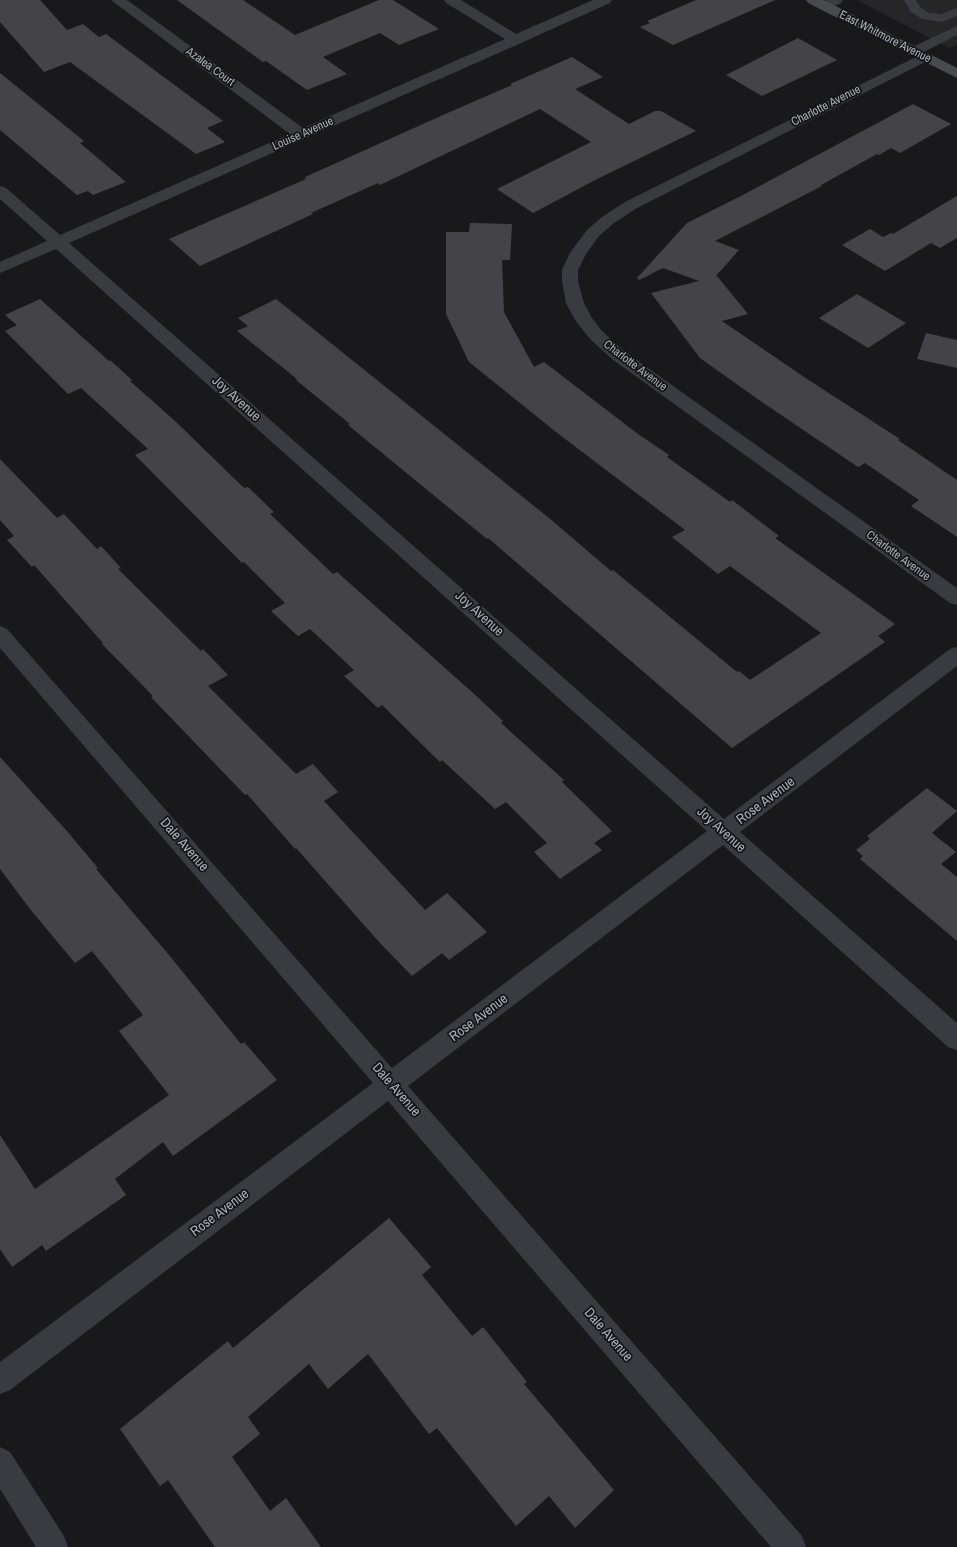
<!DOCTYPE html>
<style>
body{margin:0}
canvas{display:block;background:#19191b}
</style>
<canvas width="957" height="1547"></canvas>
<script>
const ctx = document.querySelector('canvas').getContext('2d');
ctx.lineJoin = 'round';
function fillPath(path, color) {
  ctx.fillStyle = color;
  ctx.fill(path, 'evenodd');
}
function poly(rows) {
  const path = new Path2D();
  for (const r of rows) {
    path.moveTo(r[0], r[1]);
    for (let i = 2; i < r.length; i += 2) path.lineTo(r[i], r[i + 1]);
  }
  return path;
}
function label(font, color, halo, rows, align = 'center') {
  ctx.font = font + ' "Archivo Narrow",sans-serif';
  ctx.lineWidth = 3.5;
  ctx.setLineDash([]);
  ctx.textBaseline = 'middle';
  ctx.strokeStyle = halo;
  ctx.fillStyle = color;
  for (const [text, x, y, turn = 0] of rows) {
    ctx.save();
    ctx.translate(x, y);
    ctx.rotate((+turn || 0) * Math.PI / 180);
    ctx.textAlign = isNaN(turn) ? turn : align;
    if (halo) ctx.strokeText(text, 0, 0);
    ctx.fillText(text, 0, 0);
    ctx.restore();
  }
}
fillPath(poly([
 [857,0,957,0,957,44,949,48]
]), '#262528');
fillPath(poly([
 [0,0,40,0,67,30,83,24,99,37,106,34,223,121,207,128,225,142,196,154,70,62,44,72,0,22],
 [177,0,243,0,295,35,379,0,393,0,439,29,399,45,380,33,323,57,347,74,307,90,266,61,263,62],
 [696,0,775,0,673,45,640,27,650,23,647,21],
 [798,38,837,60,762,96,726,75],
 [572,57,603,77,575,89,629,124,655,111,661,111,696,131,599,178,533,213,497,189,591,142,540,109,380,185,378,183,311,213,313,214,200,266,169,239,306,179,305,177,443,115,512,85,510,84],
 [0,73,84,141,80,143,126,182,93,195,88,191,77,195,0,130],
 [913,104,951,124,900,153,891,148,879,155,877,154,821,185,822,186,715,241,739,250,715,277,717,276,748,314,722,321,807,379,900,439,898,440,957,480,957,537,911,506,919,500,865,463,858,467,759,400,700,358,651,293,699,281,663,268,639,280,637,278,687,223,741,196],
 [957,196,957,238,940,248,931,243,885,271,842,245,870,229,883,237,891,233,893,234],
 [470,223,512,224,510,260,502,260,504,312,534,367,544,362,638,434,669,455,667,457,730,502,732,500,779,536,775,538,895,624,878,636,885,642,732,748,488,538,487,539,376,448,348,425,350,424,296,380,297,379,237,331,248,326,238,318,276,299,549,518,611,571,613,570,737,672,739,671,750,680,821,633,730,566,718,574,672,537,685,530,556,432,469,362,446,314,446,232,469,232],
 [857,294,906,323,868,348,819,318],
 [40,299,109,361,110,360,132,380,130,381,175,421,244,488,248,487,274,512,270,514,333,574,337,572,472,692,503,721,501,723,564,780,562,782,612,831,594,843,602,850,560,879,534,852,547,843,506,802,495,809,442,760,440,762,382,705,378,708,344,676,354,670,310,629,298,636,271,611,285,603,244,562,242,563,135,455,148,449,81,388,68,394,5,331,17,325,5,315],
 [926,333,957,340,957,368,917,359],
 [0,459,57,518,64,514,97,549,101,546,121,568,118,569,201,651,203,649,228,675,208,686,296,774,313,764,338,792,324,801,425,910,447,893,487,932,449,960,442,953,412,976,380,943,296,848,295,849,247,794,245,795,151,697,153,696,102,644,103,643,34,565,32,567,7,540,14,536,0,520],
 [0,757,66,830,98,868,96,869,169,955,241,1044,244,1042,277,1080,173,1156,163,1142,115,1179,126,1195,46,1251,42,1245,12,1267,0,1249,0,1135,35,1189,169,1095,119,1031,143,1015,92,951,75,963,30,909,0,869],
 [927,788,957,811,932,833,956,852,941,864,957,877,957,941,860,859,863,856,856,850,870,839,867,836],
 [389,1218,431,1267,422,1275,472,1336,483,1327,527,1382,524,1384,614,1490,575,1528,549,1496,516,1526,437,1428,429,1434,368,1354,328,1389,309,1364,248,1417,260,1434,232,1457,270,1511,286,1498,321,1547,215,1547,168,1480,160,1486,120,1429,228,1341,233,1348]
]), '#444448');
fillPath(poly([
 [827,0,843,0,841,3,828,9,820,9,818,6,820,3,827,0],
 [904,0,916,0,920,7,929,13,941,14,957,8,957,16,942,22,922,19,911,12,904,0],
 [957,26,957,35,918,55,908,55,906,52,908,49,957,26]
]), '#3a3b40');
fillPath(poly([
 [111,0,127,0,303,128,505,39,446,3,444,0,461,0,516,34,593,0,612,0,610,3,521,43,69,243,724,819,950,649,957,647,957,666,740,832,957,1023,957,1050,948,1047,723,845,408,1086,802,1536,806,1547,771,1547,388,1101,10,1390,0,1394,0,1362,373,1083,0,648,0,626,7,629,392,1068,707,831,56,249,0,273,0,262,47,241,0,199,0,186,6,188,60,235,290,134,111,0],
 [924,53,929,54,931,57,929,60,637,208,614,223,599,236,586,254,578,270,578,281,584,303,592,318,602,331,624,351,957,588,957,605,950,603,612,359,590,339,575,320,566,303,562,281,562,270,570,253,587,230,602,217,625,202,924,53],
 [0,1447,10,1452,64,1536,68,1547,36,1547,0,1489,0,1447]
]), '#3a3b40');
fillPath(poly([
 [806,0,824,0,957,68,957,78,808,3,806,0]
]), '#484a50');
label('12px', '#acb0bb', '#141417', [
 ["East Whitmore Avenue",885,37,27],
 ["Azalea Court",210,67,36],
 ["Charlotte Avenue",826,106,-27],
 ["Louise Avenue",303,134,-24],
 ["Charlotte Avenue",635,366,37],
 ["Charlotte Avenue",898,556,36]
]);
label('14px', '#acb0bb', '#141417', [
 ["Joy Avenue",236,399,42],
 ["Joy Avenue",479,614,42],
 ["Rose Avenue",766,801,-37],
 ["Joy Avenue",721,830,42],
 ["Dale Avenue",184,845,49],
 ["Rose Avenue",479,1018,-37],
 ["Dale Avenue",396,1090,49],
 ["Rose Avenue",220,1213,-37],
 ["Dale Avenue",608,1335,49]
]);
</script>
